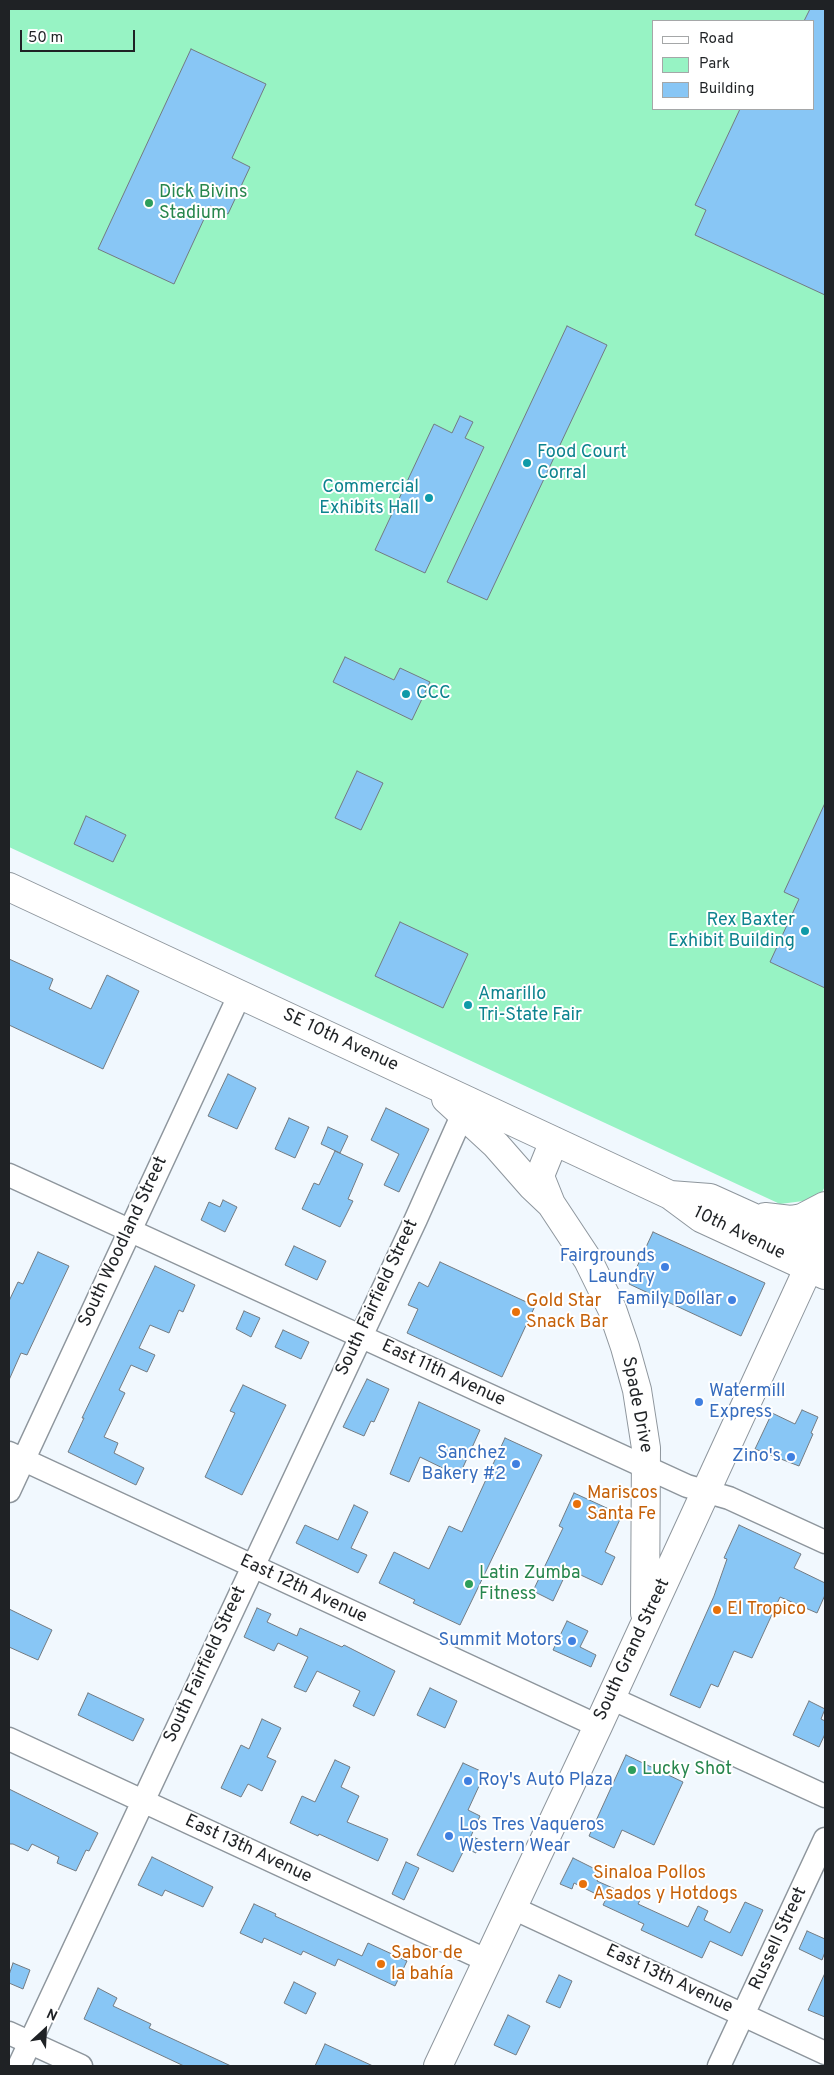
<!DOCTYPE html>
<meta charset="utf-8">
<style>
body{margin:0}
#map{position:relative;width:834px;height:2075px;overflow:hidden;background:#f1f8fe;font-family:Overpass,sans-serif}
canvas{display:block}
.frame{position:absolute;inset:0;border:10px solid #1f2225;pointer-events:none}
.legend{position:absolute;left:652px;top:20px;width:162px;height:90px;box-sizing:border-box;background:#fff;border:1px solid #a5a7a8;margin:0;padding:6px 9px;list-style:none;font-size:15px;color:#1f2225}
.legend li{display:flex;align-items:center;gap:10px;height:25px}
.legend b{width:25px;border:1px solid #a5a7a8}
.north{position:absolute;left:20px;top:2005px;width:50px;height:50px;-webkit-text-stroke:4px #fff;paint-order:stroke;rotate:25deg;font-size:14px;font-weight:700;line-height:20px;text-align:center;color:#1f2225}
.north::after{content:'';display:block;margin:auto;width:18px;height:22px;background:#1f2225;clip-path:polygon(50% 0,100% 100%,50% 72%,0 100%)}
.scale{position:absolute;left:20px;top:30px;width:115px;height:22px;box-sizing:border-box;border:2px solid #1f2225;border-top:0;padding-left:6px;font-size:15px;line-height:18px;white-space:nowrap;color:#1f2225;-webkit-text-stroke:4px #fff;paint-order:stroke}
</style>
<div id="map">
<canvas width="834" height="2075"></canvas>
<div class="frame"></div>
<ul class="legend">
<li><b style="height:6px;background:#fff"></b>Road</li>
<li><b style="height:14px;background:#97f3c4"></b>Park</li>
<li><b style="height:14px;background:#88c6f5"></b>Building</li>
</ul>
<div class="north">N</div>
<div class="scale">50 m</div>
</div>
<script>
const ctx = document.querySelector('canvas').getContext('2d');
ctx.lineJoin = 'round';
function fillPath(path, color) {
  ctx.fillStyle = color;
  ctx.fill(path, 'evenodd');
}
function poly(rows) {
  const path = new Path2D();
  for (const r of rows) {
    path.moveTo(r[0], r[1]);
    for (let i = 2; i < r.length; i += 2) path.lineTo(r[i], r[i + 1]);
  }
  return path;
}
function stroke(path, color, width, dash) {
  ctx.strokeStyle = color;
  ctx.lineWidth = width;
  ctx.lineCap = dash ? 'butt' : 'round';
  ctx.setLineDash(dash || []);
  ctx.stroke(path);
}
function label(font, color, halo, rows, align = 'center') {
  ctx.font = font + ' Overpass,sans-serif';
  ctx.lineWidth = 4;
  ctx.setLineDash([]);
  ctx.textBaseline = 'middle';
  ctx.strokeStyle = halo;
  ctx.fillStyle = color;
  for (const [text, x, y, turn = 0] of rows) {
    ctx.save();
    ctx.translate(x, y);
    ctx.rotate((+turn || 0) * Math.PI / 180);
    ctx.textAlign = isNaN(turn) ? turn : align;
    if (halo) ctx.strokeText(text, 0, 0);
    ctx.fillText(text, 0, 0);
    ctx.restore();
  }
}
fillPath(poly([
 [9,9,825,9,825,1186,819,1199,780,1204,9,847],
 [653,21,813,21,813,109,653,109]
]), '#97f3c4');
const building = poly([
 [810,9,825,9,825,295,695,235,706,210,695,205,740,109,813,109,813,21,804,21,810,9],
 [191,49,266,84,232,158,250,167,228,214,210,206,174,284,98,249,191,49],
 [567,326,607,345,487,600,447,582,567,326],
 [460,416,473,422,465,438,484,447,425,573,375,550,434,424,452,433,460,416],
 [345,657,394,680,400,668,430,682,412,720,333,682,345,657],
 [357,771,383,783,361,830,335,818,357,771],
 [825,803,825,988,770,962,799,899,784,892,825,803],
 [86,816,126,835,113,862,74,844,86,816],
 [400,922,468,954,443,1008,375,976,400,922],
 [9,959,53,979,49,989,91,1009,107,975,139,991,103,1069,9,1025,9,959],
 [228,1074,256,1088,237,1129,208,1116,228,1074],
 [386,1108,429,1129,399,1192,384,1185,399,1154,371,1140,386,1108],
 [289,1118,309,1127,295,1158,275,1149,289,1118],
 [328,1127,348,1136,340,1153,321,1144,328,1127],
 [335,1151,363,1164,348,1199,353,1201,340,1227,302,1209,314,1183,319,1185,335,1151],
 [223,1200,237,1207,225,1232,201,1220,209,1202,220,1207,223,1200],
 [653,1232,765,1283,741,1336,629,1284,653,1232],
 [294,1246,326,1261,317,1280,285,1265,294,1246],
 [38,1252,69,1266,27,1355,21,1353,9,1380,9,1301,18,1282,23,1284,38,1252],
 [440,1262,535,1306,502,1377,407,1333,418,1309,408,1305,419,1282,428,1287,440,1262],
 [155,1266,195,1285,183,1312,179,1310,169,1333,150,1325,139,1348,155,1355,147,1372,131,1365,119,1390,125,1393,104,1437,118,1443,114,1453,144,1468,136,1485,68,1452,84,1418,82,1418,155,1266],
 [244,1311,260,1318,251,1337,236,1329,244,1311],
 [283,1330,309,1342,301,1359,275,1347,283,1330],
 [367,1379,389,1389,374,1422,371,1421,364,1436,343,1427,367,1379],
 [243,1385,286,1405,242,1495,205,1477,235,1413,230,1411,243,1385],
 [419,1402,480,1430,459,1476,420,1457,409,1482,390,1474,419,1402],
 [802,1410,818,1417,811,1433,813,1434,799,1466,755,1449,772,1413,795,1424,802,1410],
 [505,1438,542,1455,460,1625,413,1603,415,1600,379,1583,394,1552,429,1569,449,1526,462,1532,505,1438],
 [574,1493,622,1515,605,1552,615,1557,602,1585,568,1569,553,1601,533,1591,563,1528,559,1526,574,1493],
 [354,1505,368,1512,351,1548,367,1555,358,1573,296,1543,305,1525,338,1540,354,1505],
 [739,1525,801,1554,794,1568,825,1583,825,1595,817,1613,780,1597,752,1658,734,1651,718,1687,711,1684,700,1708,670,1695,714,1596,727,1559,724,1558,739,1525],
 [257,1608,271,1614,267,1622,297,1636,300,1628,342,1647,344,1645,395,1671,374,1716,353,1706,360,1691,317,1671,306,1692,294,1687,308,1657,278,1643,274,1651,244,1637,257,1608],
 [9,1609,52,1630,38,1660,9,1647,9,1609],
 [567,1621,588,1631,580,1647,596,1655,591,1667,553,1650,567,1621],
 [430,1688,457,1701,445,1728,417,1715,430,1688],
 [88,1693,144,1719,133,1741,78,1715,88,1693],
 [809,1701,825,1709,821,1719,825,1721,825,1734,819,1747,793,1735,809,1701],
 [262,1719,281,1728,267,1757,276,1761,262,1791,248,1784,241,1797,221,1788,241,1745,249,1749,262,1719],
 [626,1755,683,1782,654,1845,622,1830,614,1848,589,1836,626,1755],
 [335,1760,350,1767,341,1787,359,1796,347,1822,388,1839,378,1861,319,1834,318,1836,290,1823,302,1796,315,1802,335,1760],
 [463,1763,485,1773,468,1810,480,1816,471,1836,482,1841,476,1853,465,1848,453,1872,417,1855,463,1763],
 [9,1789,98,1833,89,1851,86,1850,76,1871,57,1863,59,1857,32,1844,28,1851,13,1844,9,1844,9,1789],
 [152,1857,213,1887,203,1907,165,1890,162,1896,138,1885,152,1857],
 [573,1858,601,1872,597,1881,640,1900,638,1904,688,1927,698,1906,708,1911,704,1920,730,1933,745,1902,763,1910,742,1956,710,1941,702,1958,641,1930,644,1924,603,1905,606,1899,574,1883,572,1889,560,1884,573,1858],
 [406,1862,419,1868,404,1900,392,1894,406,1862],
 [254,1904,276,1914,275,1916,362,1956,368,1943,407,1961,395,1986,338,1959,335,1966,303,1951,301,1955,264,1938,262,1943,240,1933,254,1904],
 [807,1931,825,1939,825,1952,822,1960,799,1949,807,1931],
 [13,1963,30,1970,23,1989,9,1983,9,1975,13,1963],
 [825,1973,825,2017,808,2010,825,1973],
 [559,1975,572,1981,560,2008,546,2002,559,1975],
 [294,1982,316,1993,306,2014,284,2003,294,1982],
 [98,1988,117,1998,113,2006,151,2024,149,2028,231,2066,184,2066,84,2019,98,1988],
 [508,2015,530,2026,516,2055,494,2045,508,2015],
 [325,2044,373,2066,315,2066,325,2044]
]);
fillPath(building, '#88c6f5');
stroke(building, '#737b82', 1);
const minor = poly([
 [9,1175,687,1486,729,1498,825,1542],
 [9,1453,598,1726],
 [9,1491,240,994],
 [611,1698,825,1796],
 [9,1739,488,1961],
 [513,1908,825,2053],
 [9,2033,81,2066],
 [19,2066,416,1219,469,1100],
 [719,2066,825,1839]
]);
const major = poly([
 [9,887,670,1195,701,1218,825,1275],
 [446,1099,496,1145,532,1186,551,1204,588,1260,612,1309,625,1347,637,1390,646,1448,645,1613],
 [670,1195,710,1198,825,1250],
 [551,1204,541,1179,541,1173,554,1141],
 [765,1217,791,1220,802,1218,825,1206],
 [438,2066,598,1726,825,1232]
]);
stroke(minor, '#8e969d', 25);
stroke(major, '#8e969d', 30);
stroke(minor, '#fff', 22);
stroke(major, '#fff', 28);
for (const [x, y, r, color] of [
 [149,203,5,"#2e9e5b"],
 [527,463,5,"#0f9aa8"],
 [429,498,5,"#0f9aa8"],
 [406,694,5,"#0f9aa8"],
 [805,931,5,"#0f9aa8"],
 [468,1005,5,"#0f9aa8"],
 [665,1267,5,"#3f7fe0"],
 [732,1300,5,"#3f7fe0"],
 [516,1312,5,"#e8710a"],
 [699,1402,5,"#3f7fe0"],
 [791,1457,5,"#3f7fe0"],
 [516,1464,5,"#3f7fe0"],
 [577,1504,5,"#e8710a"],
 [469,1584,5,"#2e9e5b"],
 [717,1610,5,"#e8710a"],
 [572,1641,5,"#3f7fe0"],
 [632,1770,5,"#2e9e5b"],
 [468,1781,5,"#3f7fe0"],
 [449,1836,5,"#3f7fe0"],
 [583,1884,5,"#e8710a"],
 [381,1964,5,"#e8710a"]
]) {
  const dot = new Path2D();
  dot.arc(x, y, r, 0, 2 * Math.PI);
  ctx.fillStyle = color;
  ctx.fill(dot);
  stroke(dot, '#fff', 2);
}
label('18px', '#27864d', '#fff', [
 ["Dick Bivins",159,193],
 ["Stadium",159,214],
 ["Latin Zumba",479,1574],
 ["Fitness",479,1595],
 ["Lucky Shot",642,1770]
], 'left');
label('18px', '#0d838f', '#fff', [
 ["Food Court",537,453],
 ["Corral",537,474],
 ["Commercial",419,488,"right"],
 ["Exhibits Hall",419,509,"right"],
 ["CCC",416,694],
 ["Rex Baxter",795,921,"right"],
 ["Exhibit Building",795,942,"right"],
 ["Amarillo",478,995],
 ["Tri-State Fair",478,1016]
], 'left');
label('18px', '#1f2225', '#fff', [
 ["SE 10th Avenue",340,1041,25],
 ["10th Avenue",739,1234,26],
 ["South Woodland Street",124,1242,-65],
 ["South Fairfield Street",378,1298,-65],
 ["East 11th Avenue",443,1374,25],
 ["Spade Drive",636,1405,79],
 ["East 12th Avenue",303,1590,25],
 ["South Grand Street",633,1650,-65],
 ["South Fairfield Street",206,1665,-65],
 ["East 13th Avenue",248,1850,25],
 ["Russell Street",779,1939,-65],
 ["East 13th Avenue",669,1980,25]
]);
label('18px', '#366cbe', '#fff', [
 ["Fairgrounds",655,1257],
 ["Laundry",655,1278],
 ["Family Dollar",722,1300],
 ["Watermill",709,1392,"left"],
 ["Express",709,1413,"left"],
 ["Sanchez",506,1454],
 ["Bakery #2",506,1475],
 ["Zino's",781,1457],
 ["Summit Motors",562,1641],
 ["Roy's Auto Plaza",478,1781,"left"],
 ["Los Tres Vaqueros",459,1826,"left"],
 ["Western Wear",459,1847,"left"]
], 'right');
label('18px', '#c56008', '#fff', [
 ["Gold Star",526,1302],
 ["Snack Bar",526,1323],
 ["Mariscos",587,1494],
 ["Santa Fe",587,1515],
 ["El Tropico",727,1610],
 ["Sinaloa Pollos",593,1874],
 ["Asados y Hotdogs",593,1895],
 ["Sabor de",391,1954],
 ["la bahía",391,1975]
], 'left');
</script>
